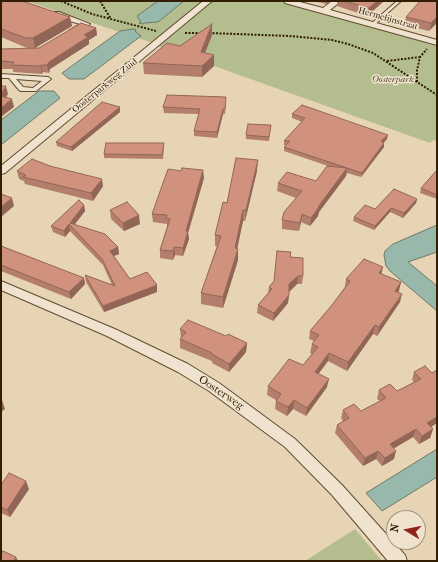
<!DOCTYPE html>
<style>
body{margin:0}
#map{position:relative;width:438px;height:562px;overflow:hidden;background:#e7d4b5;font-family:"IM FELL French Canon",serif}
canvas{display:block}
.frame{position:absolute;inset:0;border:2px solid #321e03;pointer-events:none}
.north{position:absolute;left:386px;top:510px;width:40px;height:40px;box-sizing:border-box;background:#efe3cf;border:1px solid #a3947d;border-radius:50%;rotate:280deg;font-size:11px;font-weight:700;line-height:16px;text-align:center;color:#321e03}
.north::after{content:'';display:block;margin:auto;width:14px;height:18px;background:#8f2418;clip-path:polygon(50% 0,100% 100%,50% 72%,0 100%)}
</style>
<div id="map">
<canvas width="438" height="562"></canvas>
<div class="frame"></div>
<div class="north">N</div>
</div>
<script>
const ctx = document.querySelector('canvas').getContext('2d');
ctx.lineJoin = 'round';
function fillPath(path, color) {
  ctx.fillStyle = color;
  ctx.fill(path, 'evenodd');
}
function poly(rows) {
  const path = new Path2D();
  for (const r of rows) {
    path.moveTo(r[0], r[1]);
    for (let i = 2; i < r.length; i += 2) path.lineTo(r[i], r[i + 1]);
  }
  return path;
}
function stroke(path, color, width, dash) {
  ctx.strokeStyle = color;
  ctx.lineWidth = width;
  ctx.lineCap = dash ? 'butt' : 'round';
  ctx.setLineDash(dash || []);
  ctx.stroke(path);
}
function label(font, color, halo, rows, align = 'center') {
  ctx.font = font + ' "IM FELL French Canon",serif';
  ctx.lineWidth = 3;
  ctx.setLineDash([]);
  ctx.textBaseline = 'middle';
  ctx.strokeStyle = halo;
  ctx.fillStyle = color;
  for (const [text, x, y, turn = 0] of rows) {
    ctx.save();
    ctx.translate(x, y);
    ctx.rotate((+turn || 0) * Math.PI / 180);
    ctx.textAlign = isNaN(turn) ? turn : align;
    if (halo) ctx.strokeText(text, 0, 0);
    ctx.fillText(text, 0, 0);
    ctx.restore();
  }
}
fillPath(poly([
 [26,1,282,1,437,46,437,141,433,140,430,143,158,46,159,45],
 [355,529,382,561,305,561]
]), '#b4bd8e');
const water = poly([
 [158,1,184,1,158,22,145,23,143,24,139,23,141,22,137,16,158,1],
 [133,29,136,30,135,31,141,36,84,79,69,79,62,73,120,31,133,29],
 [39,91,54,91,60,98,1,145,1,120,39,91],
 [437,225,437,252,408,262,437,286,437,311,390,271,386,266,384,255,385,251,393,244,437,225],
 [437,449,437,477,382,511,366,493,437,449]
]);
fillPath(water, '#97b8aa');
stroke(water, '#6f7a67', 1);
const service = poly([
 [397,1,401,1,373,26,371,26,371,24,397,1]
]);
const pedestrian = poly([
 [1,74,48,77,51,79,36,91,21,91,19,90,9,78,1,78,1,74],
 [16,79,42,81,33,88,23,87,16,79]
]);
const minor = poly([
 [203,1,212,1,5,173,1,174,1,166,203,1],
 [284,1,296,1,323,8,332,1,341,1,330,10,437,40,437,45,285,3,284,1],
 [53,12,59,12,90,24,76,34,70,34,70,30,80,24,53,16,53,12],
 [1,281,117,330,188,364,219,383,295,439,342,485,405,555,407,561,388,561,332,495,285,447,209,391,178,372,107,336,1,290,1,281]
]);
stroke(service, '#5f4c30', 2);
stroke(pedestrian, '#5f4c30', 2);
stroke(minor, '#5f4c30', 2);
stroke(poly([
 [61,1,92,14,156,31],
 [100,1,111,19],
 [185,33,202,33],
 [209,33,290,36,332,40,348,44,373,53,437,95],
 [387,61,420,57],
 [417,82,417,70,420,57,427,49]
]), '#321e03', 2, [2, 1.5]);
fillPath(service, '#efe3cf');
fillPath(pedestrian, '#efe3cf');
fillPath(minor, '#efe3cf');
fillPath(poly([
 [1,1,70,17,72,26,35,48,27,48,1,37],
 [313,1,330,1,326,4],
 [337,1,384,1,367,16,337,6],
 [437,1,429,31,404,25,406,17],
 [96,28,97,35,89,40,89,44,50,69,49,73,43,72,42,74,13,72,13,69,1,69,1,49,39,48],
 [212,35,205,53,214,55,214,66,202,77,144,74,143,63,180,46],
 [226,103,225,114,223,114,217,138,194,136,194,131,199,114,164,113,163,107],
 [120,107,120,112,72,151,57,146,56,142],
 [292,114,387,139,384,142,384,147,361,177,347,173,346,176,319,212,318,216,310,226,301,222,299,231,282,229,282,220,296,198,277,191,278,183,316,181,328,166,284,151,284,147,286,145,284,145,284,141,302,122,292,118],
 [271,125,269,141,246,139,246,135],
 [164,148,163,159,104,158,104,154],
 [50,166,103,186,93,201,25,184,24,181,19,179,17,171],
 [437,170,437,199,420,193,421,188],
 [257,171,245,221,243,221,237,249,238,260,223,308,201,304,201,293,217,246,215,246,215,235,227,203],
 [204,178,188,233,189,239,183,256,175,255,173,260,160,258,160,250,167,227,167,224,153,222,152,214],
 [417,199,416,203,403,218,390,212,374,230,353,221,354,217,375,209],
 [84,205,85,211,74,225,118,247,119,254,114,256,130,279,157,285,157,292,104,312,86,282,85,275,112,285,103,265,70,231,65,237,53,232,51,226],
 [110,210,140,224,124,231,111,219],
 [1,246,84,278,85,284,71,299,1,271],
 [290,257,303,276,302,284,297,284,289,292,288,303,273,321,257,313,258,305,268,293,269,287,274,281],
 [382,274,401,282,398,292,400,302,377,336,373,334,347,371,328,361,318,374,327,387,306,416,293,409,287,416,275,409,276,400,267,395,268,386,303,365,312,354,310,353,312,344,314,341,309,339,310,331,332,305,345,287,346,279],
 [180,329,226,336,247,343,246,352,229,372,212,363,212,361,180,348,180,339,181,338],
 [437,370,437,423,431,427,433,429,430,438,419,444,413,437,394,448,394,459,382,466,376,459,363,466,335,433,337,425,343,421,341,418,343,410,361,411,380,401,377,399,379,390,397,391,414,382,412,380,414,372,432,373],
 [1,485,29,489,10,517,1,513]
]), '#b37e6b');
fillPath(poly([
 [326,1,330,1,326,4],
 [377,1,384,1,367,16,369,8],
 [70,17,72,26,35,48,33,38],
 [437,17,437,23,429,31,431,23],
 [212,24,212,35,201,63,201,52],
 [96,28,97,35,89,40,89,44,50,69,49,73,47,65,49,62,84,35],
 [214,55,214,66,202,77,202,66],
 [41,65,43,72,42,74,41,66],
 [6,86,8,94,2,104,1,99,1,94],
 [12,99,14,107,1,117,1,108],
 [120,107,120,112,72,151,71,147],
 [223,109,223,114,217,138,217,132],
 [388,135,387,139,381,146,381,141],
 [384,143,384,147,361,177,362,173],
 [258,160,257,171,245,221,246,210],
 [347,168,346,176,319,212,318,216,310,226,311,218,318,207],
 [203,170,204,178,188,233,189,239,183,256,183,248,186,231],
 [102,179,103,186,93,201,91,193],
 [12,198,14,206,1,217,1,207],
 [417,199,416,203,403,218,404,213],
 [84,205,85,211,72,228,70,223],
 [391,208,390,212,374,230,375,226],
 [243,210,243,221,235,259,235,248],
 [302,214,301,222,299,231,300,223],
 [139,215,140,224,124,231,123,223],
 [69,224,70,231,65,237,64,231],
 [118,247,119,254,111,257,110,251],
 [174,247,175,255,173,260,173,251],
 [238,249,238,260,223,308,223,297],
 [383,267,381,276,379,273],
 [298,276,297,284,288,293,289,284],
 [84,278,85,284,71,299,69,292],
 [401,282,399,291,393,299,395,291],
 [157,285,157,292,104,312,103,306],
 [402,294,400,302,377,336,379,327],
 [289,295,288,303,273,321,274,313],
 [375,325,373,334,347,371,348,362],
 [247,343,246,352,229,372,229,364],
 [329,353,328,361,314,380,315,372],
 [329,379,327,387,306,416,307,408],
 [2,400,5,409,1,412,1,401],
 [294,400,293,409,287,416,288,407],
 [437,417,437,423,424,431,427,423],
 [416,429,413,437,388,452,390,444],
 [433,429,430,438,419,444,422,436],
 [378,451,376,459,363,466,365,458],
 [396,451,394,459,382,466,385,458],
 [26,481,29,489,10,517,7,510],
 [16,557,18,561,14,561]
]), '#926657');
const building = poly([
 [1,1,22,1,70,17,33,38,26,38,1,29,1,1],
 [344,1,377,1,369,8,344,1],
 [420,1,437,1,437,17,431,23,406,17,420,1],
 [81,23,96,28,84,35,88,37,49,62,47,65,41,65,41,66,12,65,14,62,1,61,1,49,39,48,81,23],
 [212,24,201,52,214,55,202,66,143,63,167,43,180,46,212,24],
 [1,86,6,86,1,94,1,86],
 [167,95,226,97,225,109,223,109,217,132,194,131,200,109,163,107,167,95],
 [1,96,12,99,1,108,1,96],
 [102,102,120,107,71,147,56,142,102,102],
 [302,105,388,135,381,141,384,143,362,173,284,147,290,141,284,141,305,118,292,114,302,105],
 [248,124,271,125,269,137,246,135,248,124],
 [106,143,164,143,162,155,104,154,106,143],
 [236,158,258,160,246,210,243,210,235,248,238,249,223,297,201,293,221,236,215,235,223,202,227,203,236,158],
 [32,159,50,166,102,179,91,193,23,177,26,175,17,171,32,159],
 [327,166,347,168,318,207,319,207,311,218,302,214,300,223,282,220,284,212,302,191,278,183,287,172,316,181,327,166],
 [182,168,203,170,186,231,188,231,183,248,174,247,173,251,160,250,170,219,166,218,167,215,152,214,168,169,181,171,182,168],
 [437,170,437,195,421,188,437,170],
 [394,189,417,199,404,213,391,208,375,226,354,217,365,205,375,209,394,189],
 [1,194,12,198,1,207,1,194],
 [79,200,84,205,70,223,105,234,118,247,110,251,130,279,147,272,157,285,103,306,85,275,115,286,102,259,69,224,64,231,51,226,79,200],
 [127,202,139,215,123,223,110,210,127,202],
 [1,246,84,278,69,292,1,265,1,246],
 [277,251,291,252,290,257,303,258,303,276,298,276,289,284,289,295,274,313,258,305,272,289,269,287,274,281,277,251],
 [364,259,383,267,379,273,401,282,395,291,402,294,379,327,375,325,348,362,329,353,315,372,329,379,307,408,294,400,288,407,276,401,281,394,268,386,289,359,303,365,318,347,312,344,319,335,310,331,332,305,350,281,346,279,364,259],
 [188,320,226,336,228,334,247,343,229,364,212,354,212,353,180,339,186,332,180,329,188,320],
 [425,366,432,373,437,370,437,417,427,423,433,429,422,436,416,429,390,444,396,451,385,458,378,451,365,458,337,425,349,418,343,410,354,404,361,411,386,398,379,390,390,384,397,391,421,379,414,372,425,366],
 [9,473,26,481,7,510,1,507,1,485,9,473],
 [3,551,16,557,14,561,1,561,1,554,3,551]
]);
fillPath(building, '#d0927c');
stroke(building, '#926657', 1);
label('9px', '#321e03', '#efe3cf', [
 ["Hermelijnstraat",388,19,16],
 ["Oosterparkweg Zuid",105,86,-39]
]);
label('italic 9px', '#524626', '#efe3cf', [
 ["Oosterpark",393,80]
]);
label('11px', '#321e03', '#efe3cf', [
 ["Oosterweg",221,393,34]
]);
</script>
